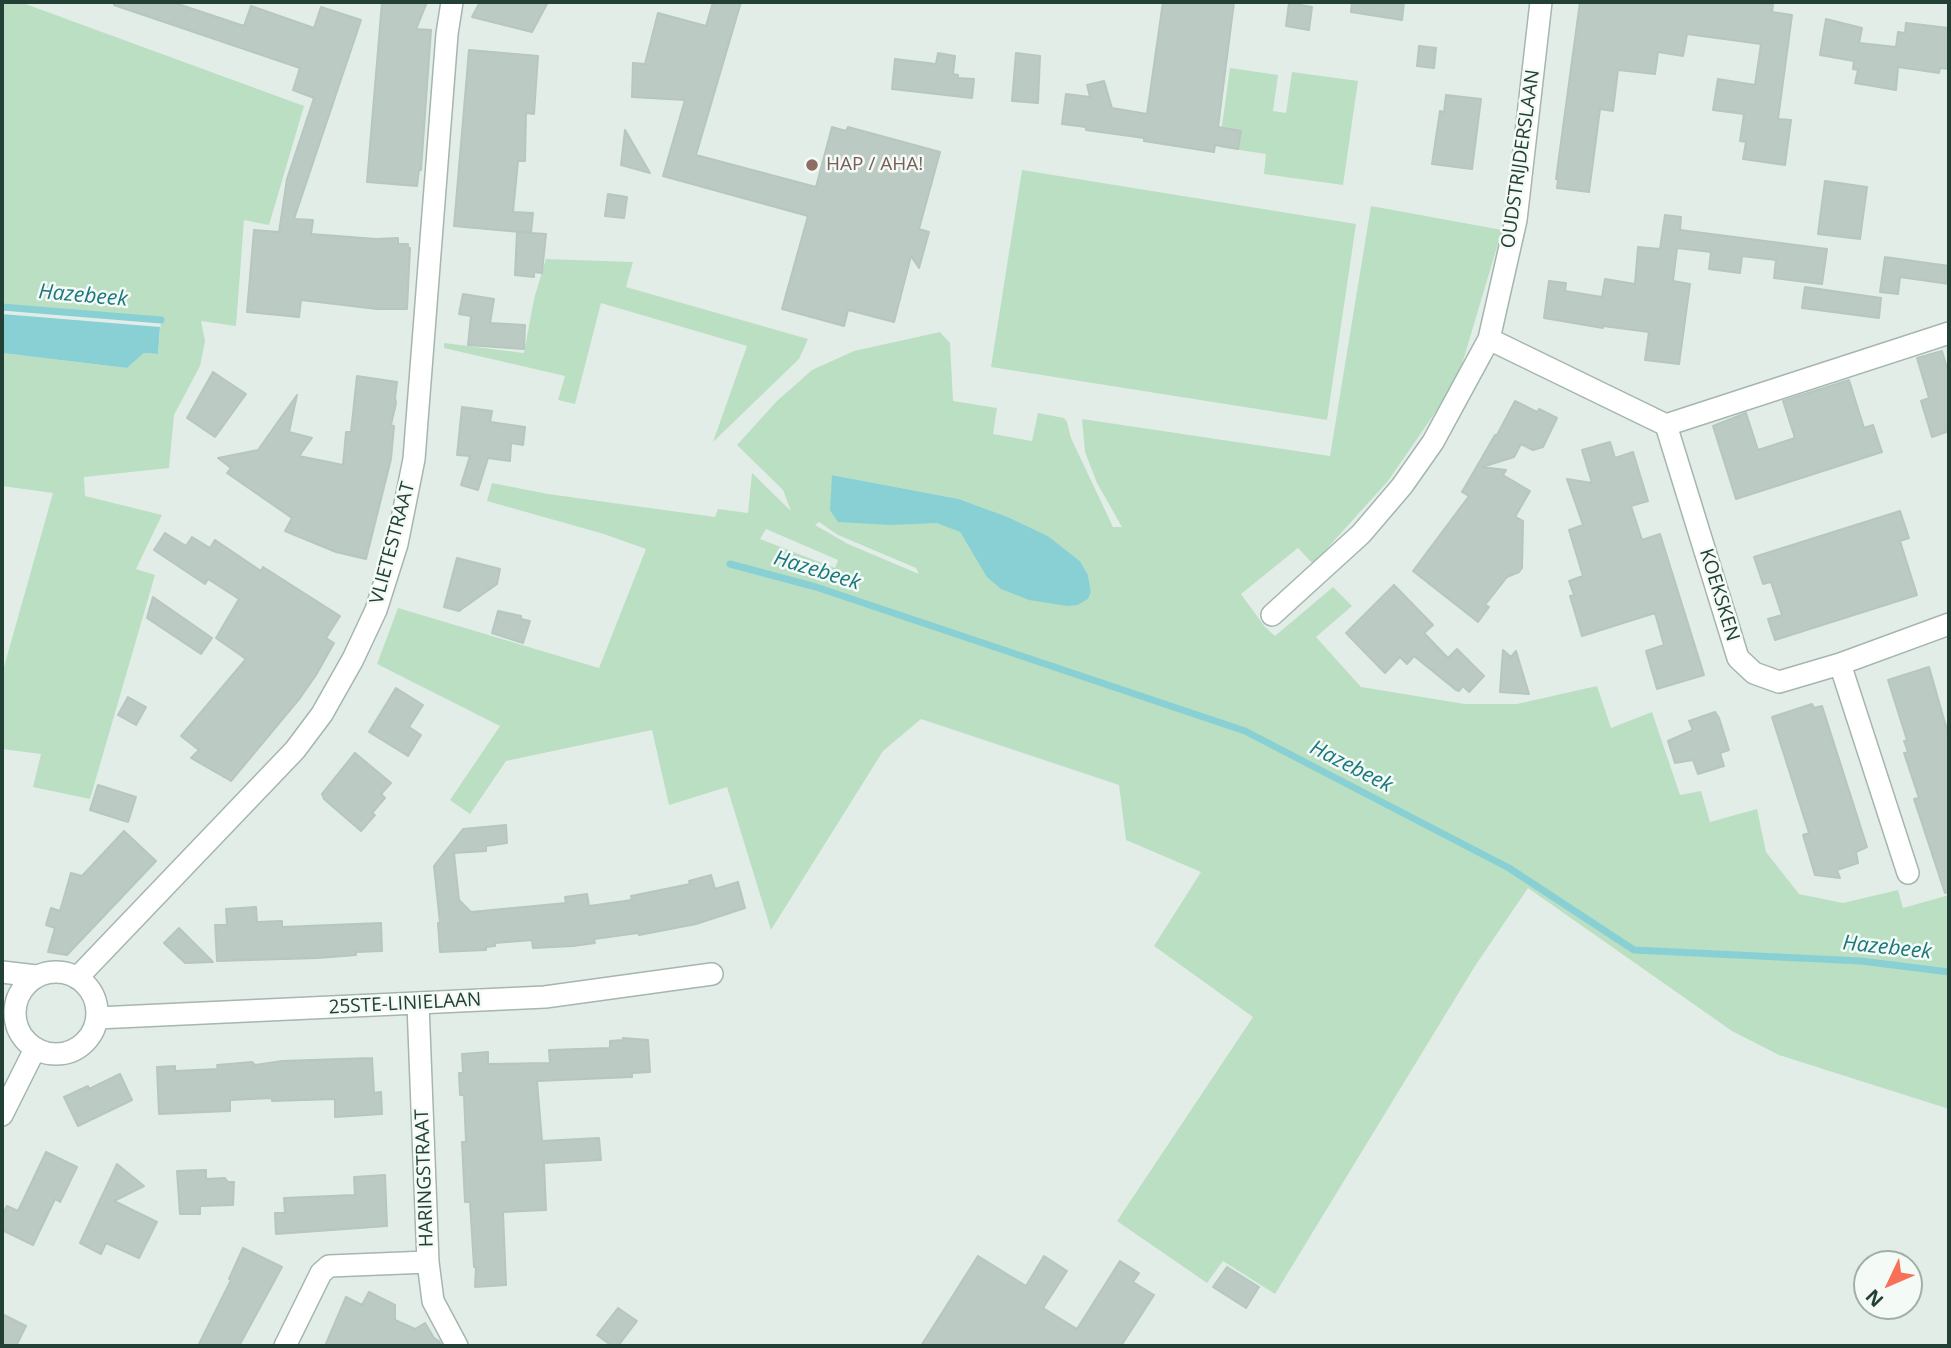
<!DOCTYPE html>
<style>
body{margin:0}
#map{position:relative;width:1951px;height:1348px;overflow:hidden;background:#e3ede8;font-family:"Open Sans",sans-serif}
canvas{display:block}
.frame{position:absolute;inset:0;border:4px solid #224035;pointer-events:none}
.north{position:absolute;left:1853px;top:1250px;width:70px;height:70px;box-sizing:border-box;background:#f4faf6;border:2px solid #a0b0a9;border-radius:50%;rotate:226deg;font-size:19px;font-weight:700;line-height:28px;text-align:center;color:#224035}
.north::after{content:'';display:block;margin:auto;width:24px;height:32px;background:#f77057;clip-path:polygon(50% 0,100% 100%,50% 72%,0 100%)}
</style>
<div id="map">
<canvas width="1951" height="1348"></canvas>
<div class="frame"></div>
<div class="north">N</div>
</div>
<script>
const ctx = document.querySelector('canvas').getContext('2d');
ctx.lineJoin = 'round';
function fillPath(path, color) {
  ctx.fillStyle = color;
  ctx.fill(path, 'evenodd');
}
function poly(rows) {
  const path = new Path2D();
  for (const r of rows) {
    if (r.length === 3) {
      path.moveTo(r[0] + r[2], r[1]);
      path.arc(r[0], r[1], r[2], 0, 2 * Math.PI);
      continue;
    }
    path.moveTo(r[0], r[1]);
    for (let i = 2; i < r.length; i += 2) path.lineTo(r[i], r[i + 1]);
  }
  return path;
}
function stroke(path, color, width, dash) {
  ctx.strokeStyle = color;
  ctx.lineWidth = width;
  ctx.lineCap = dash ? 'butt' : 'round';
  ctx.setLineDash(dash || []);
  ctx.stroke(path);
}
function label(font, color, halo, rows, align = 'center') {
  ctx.font = font + ' "Open Sans",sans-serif';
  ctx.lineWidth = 5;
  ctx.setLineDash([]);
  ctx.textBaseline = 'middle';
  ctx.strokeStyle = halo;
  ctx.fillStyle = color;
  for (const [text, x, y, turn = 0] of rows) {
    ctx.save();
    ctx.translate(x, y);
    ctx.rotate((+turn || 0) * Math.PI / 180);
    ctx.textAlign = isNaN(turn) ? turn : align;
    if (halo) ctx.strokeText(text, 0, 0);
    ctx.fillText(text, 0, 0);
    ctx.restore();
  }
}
fillPath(poly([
 [2,2,20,2,304,106,269,225,244,220,236,326,201,321,205,341,200,366,174,415,169,468,84,477,85,496,162,515,136,569,155,575,90,799,33,787,41,754,2,749,2,674,53,493,2,486,2,353,127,368,144,353,158,354,161,320,2,307],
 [1230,68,1278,75,1273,111,1286,113,1292,72,1358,81,1343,185,1264,174,1266,154,1219,147],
 [1022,170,1356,224,1327,420,991,367],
 [1371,206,1502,230,1457,381,1388,481,1313,564,1298,548,1241,594,1265,627,1275,636,1333,587,1352,606,1316,637,1361,687,1465,704,1517,704,1597,686,1611,728,1652,712,1680,795,1701,791,1710,822,1757,809,1766,852,1799,894,1843,903,1898,890,1903,908,1949,895,1949,1109,1779,1055,1732,1031,1528,888,1475,966,1275,1294,1223,1261,1207,1283,1117,1221,1253,1017,1154,946,1201,872,1126,840,1119,785,921,719,883,751,771,930,727,787,669,805,652,730,506,761,470,814,450,800,500,726,377,664,398,608,599,668,646,549,604,534,487,501,492,483,548,494,715,517,718,509,748,513,752,473,791,511,783,490,737,445,777,401,812,370,854,351,940,332,950,343,953,401,997,408,993,434,1032,441,1038,413,1064,418,1067,422,1071,438,1113,527,1122,527,1097,483,1085,452,1082,419,1330,456],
 [832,475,959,499,1008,517,1048,536,1080,561,1088,575,1091,592,1088,599,1078,605,971,550,960,532],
 [819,522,838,535,916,568,919,574,848,544,815,525],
 [766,529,838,560,835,568,760,539],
 [546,259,633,262,626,287,808,339,799,359,713,442,747,346,601,303,575,404,558,400,565,376,444,348,444,343,524,353,534,299]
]), '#bbdfc2');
fillPath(poly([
 [2,314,160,327,158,354,144,353,127,368,2,353],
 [832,475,959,499,1008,517,1048,536,1080,561,1088,575,1091,592,1088,599,1078,605,1067,606,1029,600,1001,589,987,577,960,532,937,523,891,525,838,522,830,510]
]), '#89d0d4');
stroke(poly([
 [2,307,161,320],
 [730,564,816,587,1245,731,1509,868,1634,950,1861,961,1949,972]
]), '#89d0d4', 7);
const building = poly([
 [115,2,172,2,244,26,251,6,314,28,321,7,361,20,294,219,313,220,311,234,376,239,398,238,398,244,408,244,408,248,410,248,407,309,377,309,301,300,299,317,247,312,254,230,279,232,287,179,314,98,293,90,300,68,114,5,115,2],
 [382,2,427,2,416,29,431,30,421,170,419,170,417,186,367,182,382,2],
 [480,2,548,2,532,32,472,17,480,2],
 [713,2,741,2,696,155,816,187,832,127,846,131,848,127,940,152,919,229,929,232,919,268,911,256,894,322,848,310,844,326,782,309,808,216,663,176,685,100,632,97,633,63,645,64,658,13,706,26,713,2],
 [1163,2,1234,2,1218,127,1241,131,1238,149,1215,145,1214,152,1144,141,1144,138,1086,130,1086,127,1062,124,1066,94,1090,97,1087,85,1104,81,1112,108,1147,114,1163,2],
 [1352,2,1404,2,1402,20,1351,12,1352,2],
 [1580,2,1749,2,1773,5,1772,12,1792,15,1778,119,1791,120,1785,165,1743,159,1746,142,1740,141,1744,114,1713,110,1718,79,1755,85,1761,44,1687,34,1683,56,1658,52,1655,74,1618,70,1613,111,1600,109,1589,192,1557,188,1558,179,1556,179,1580,2],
 [1289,3,1312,7,1309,30,1286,26,1289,3],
 [1826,19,1862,28,1859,43,1896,47,1898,32,1905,33,1906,23,1949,28,1949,69,1940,68,1939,73,1898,67,1896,90,1855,83,1858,70,1853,69,1854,61,1820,55,1826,19],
 [1419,46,1436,48,1434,68,1417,66,1419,46],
 [469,50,538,56,534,114,526,113,525,161,518,161,513,212,533,213,531,233,454,226,469,50],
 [938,53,955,56,953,74,958,75,958,78,974,79,972,98,892,89,895,59,936,64,938,53],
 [1016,53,1040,56,1038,103,1012,101,1016,53],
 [1446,95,1481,99,1472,169,1432,164,1440,111,1444,112,1446,95],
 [625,130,650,173,621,165,625,130],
 [1825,181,1867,187,1860,239,1818,234,1825,181],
 [608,194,627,197,624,218,605,216,608,194],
 [1665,215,1681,217,1680,230,1827,249,1822,284,1774,278,1776,260,1742,256,1740,273,1709,269,1711,252,1677,248,1673,281,1690,284,1679,364,1645,360,1649,332,1603,326,1603,328,1544,318,1549,281,1566,283,1565,291,1602,297,1605,279,1635,284,1638,247,1660,249,1665,215],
 [517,232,546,234,542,273,534,272,534,277,515,275,517,232],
 [1885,257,1949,266,1949,284,1900,277,1898,294,1880,292,1885,257],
 [1805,287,1881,298,1879,318,1802,308,1805,287],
 [463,294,494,299,490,323,525,325,524,349,468,345,471,316,459,314,463,294],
 [1942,351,1949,375,1949,431,1932,437,1921,401,1929,398,1917,358,1942,351],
 [213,372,246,394,215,437,187,418,213,372],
 [357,376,397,382,395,398,396,403,391,425,394,426,391,459,366,559,336,552,285,531,292,518,227,473,231,468,218,458,258,450,297,395,289,432,312,438,299,456,343,465,346,432,351,432,357,376],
 [1849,380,1864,428,1873,425,1882,452,1736,499,1713,426,1746,413,1758,450,1795,438,1783,401,1849,380],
 [1515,401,1537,412,1539,409,1557,418,1543,447,1533,450,1521,444,1514,457,1482,467,1506,470,1503,475,1530,491,1515,517,1523,521,1522,568,1519,572,1507,577,1485,605,1489,607,1478,622,1413,571,1469,496,1462,492,1495,435,1497,435,1515,401],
 [462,407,492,411,490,422,525,427,523,445,511,443,510,461,488,458,478,490,461,485,470,456,457,455,462,407],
 [1610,442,1615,458,1633,452,1648,501,1631,506,1642,540,1660,534,1704,675,1657,689,1646,651,1664,645,1655,613,1582,636,1570,596,1574,595,1569,581,1583,576,1569,530,1583,525,1567,479,1592,483,1582,450,1610,442],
 [1900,511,1909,538,1900,541,1917,595,1775,640,1768,619,1782,615,1771,582,1763,584,1754,557,1900,511],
 [165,533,186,546,192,537,210,548,215,540,261,571,263,567,340,616,326,638,334,643,316,675,300,698,231,781,191,758,199,750,181,736,246,659,216,638,239,599,208,579,205,584,154,550,165,533],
 [457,558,500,569,497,584,459,611,444,607,457,558],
 [1394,585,1433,625,1424,633,1448,658,1457,649,1484,676,1469,692,1463,686,1459,691,1456,690,1414,656,1407,664,1400,657,1385,673,1346,633,1394,585],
 [153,597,212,638,201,654,147,618,153,597],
 [498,611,521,616,521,619,530,621,523,643,492,633,498,611],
 [1503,650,1511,657,1516,651,1529,694,1500,692,1503,650],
 [1929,667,1949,737,1949,892,1945,893,1914,799,1919,798,1904,753,1908,752,1904,741,1907,740,1888,680,1929,667],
 [396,688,423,705,409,727,421,735,408,756,369,732,396,688],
 [128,697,146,707,136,725,118,715,128,697],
 [1812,704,1814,708,1822,706,1867,847,1856,852,1858,863,1837,870,1840,878,1815,875,1803,835,1809,833,1772,717,1812,704],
 [1715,712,1719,718,1729,750,1720,753,1724,766,1698,774,1693,760,1675,763,1668,741,1693,730,1689,721,1715,712],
 [355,753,391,783,381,794,385,798,372,813,375,815,361,831,324,799,322,794,355,753],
 [98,785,136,797,128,822,90,810,98,785],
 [506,825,507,843,486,846,486,851,454,853,459,900,471,912,566,903,565,897,587,894,589,906,632,900,631,896,690,884,689,881,711,875,715,889,738,882,745,908,696,924,639,935,638,933,594,939,595,943,573,946,533,948,532,940,495,943,495,946,486,947,486,950,440,952,438,923,440,923,434,866,463,829,506,825],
 [124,831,156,861,67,955,48,952,55,928,46,925,51,908,60,911,71,873,82,876,124,831],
 [256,907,257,922,282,921,282,927,381,923,382,951,356,952,356,955,318,958,217,961,215,925,227,925,226,909,256,907],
 [179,928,213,962,185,963,164,943,179,928],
 [623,1038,648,1040,650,1072,632,1073,632,1077,537,1081,542,1141,599,1138,601,1160,544,1163,546,1210,503,1212,506,1285,475,1287,476,1267,474,1267,470,1202,465,1202,462,1142,466,1142,464,1095,460,1095,459,1073,463,1073,462,1054,488,1052,488,1064,550,1063,549,1050,610,1048,610,1041,623,1040,623,1038],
 [372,1058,374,1093,381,1092,382,1114,335,1117,335,1099,272,1101,272,1098,230,1100,230,1111,159,1114,157,1067,175,1066,175,1071,218,1069,217,1065,252,1062,255,1065,282,1061,372,1058],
 [120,1074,132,1100,78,1126,64,1097,88,1086,89,1089,120,1074],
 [46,1152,77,1167,60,1202,55,1199,33,1245,2,1230,2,1216,7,1206,18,1211,46,1152],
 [117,1164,144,1186,114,1201,157,1222,139,1258,106,1243,101,1254,80,1243,117,1164],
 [206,1170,206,1179,225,1178,228,1182,234,1182,233,1205,200,1206,200,1214,180,1214,177,1171,206,1170],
 [385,1175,387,1226,276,1234,275,1213,285,1213,284,1198,355,1195,354,1177,385,1175],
 [243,1248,282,1267,239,1346,198,1346,231,1280,229,1279,243,1248],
 [978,1256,1026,1286,1044,1256,1067,1271,1043,1308,1077,1329,1120,1261,1139,1273,1133,1282,1154,1295,1121,1346,921,1346,978,1256],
 [1227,1267,1259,1287,1246,1308,1213,1287,1227,1267],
 [369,1292,395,1305,395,1320,415,1329,425,1323,434,1338,439,1341,442,1346,325,1346,346,1297,362,1305,369,1292],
 [618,1308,637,1321,618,1346,612,1346,597,1335,618,1308],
 [2,1314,26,1326,16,1346,2,1346,2,1314]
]);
fillPath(building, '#bbcbc3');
stroke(building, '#b5c7be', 2);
const minor = poly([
 [1489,339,1666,425,1738,658,1754,673,1779,682,1840,664,1949,624],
 [1666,425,1949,333],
 [1272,615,1361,534,1402,486,1433,442,1489,339,1516,220,1541,2],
 [1840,664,1908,873],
 [56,1013,41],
 [2,972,36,976],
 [77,978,295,750,322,714,353,659,376,610,397,544,414,459,447,34,452,2],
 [418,1004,428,1262,433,1301,457,1346],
 [97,1018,545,997,712,974],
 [2,1115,35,1049],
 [285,1346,321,1273,329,1266,428,1262]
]);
stroke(minor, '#a5b6af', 24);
stroke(minor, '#fff', 21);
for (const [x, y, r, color] of [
 [812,165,7,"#8d6e63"]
]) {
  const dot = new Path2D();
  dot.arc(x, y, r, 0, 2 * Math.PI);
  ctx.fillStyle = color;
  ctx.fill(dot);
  stroke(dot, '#f4faf6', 2.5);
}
label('19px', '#224035', '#f4faf6', [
 ["OUDSTRIJDERSLAAN",1521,159,-82],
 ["VLIETESTRAAT",393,543,-75],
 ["KOEKSKEN",1719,595,73],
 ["25STE-LINIELAAN",405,1004,-3],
 ["HARINGSTRAAT",425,1178,-92]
]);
label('19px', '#785e54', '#f4faf6', [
 ["HAP / AHA!",826,165]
], 'left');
label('italic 21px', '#19777e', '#f4faf6', [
 ["Hazebeek",83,296,5],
 ["Hazebeek",817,571,17],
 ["Hazebeek",1351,767,27],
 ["Hazebeek",1887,948,6]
]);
</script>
